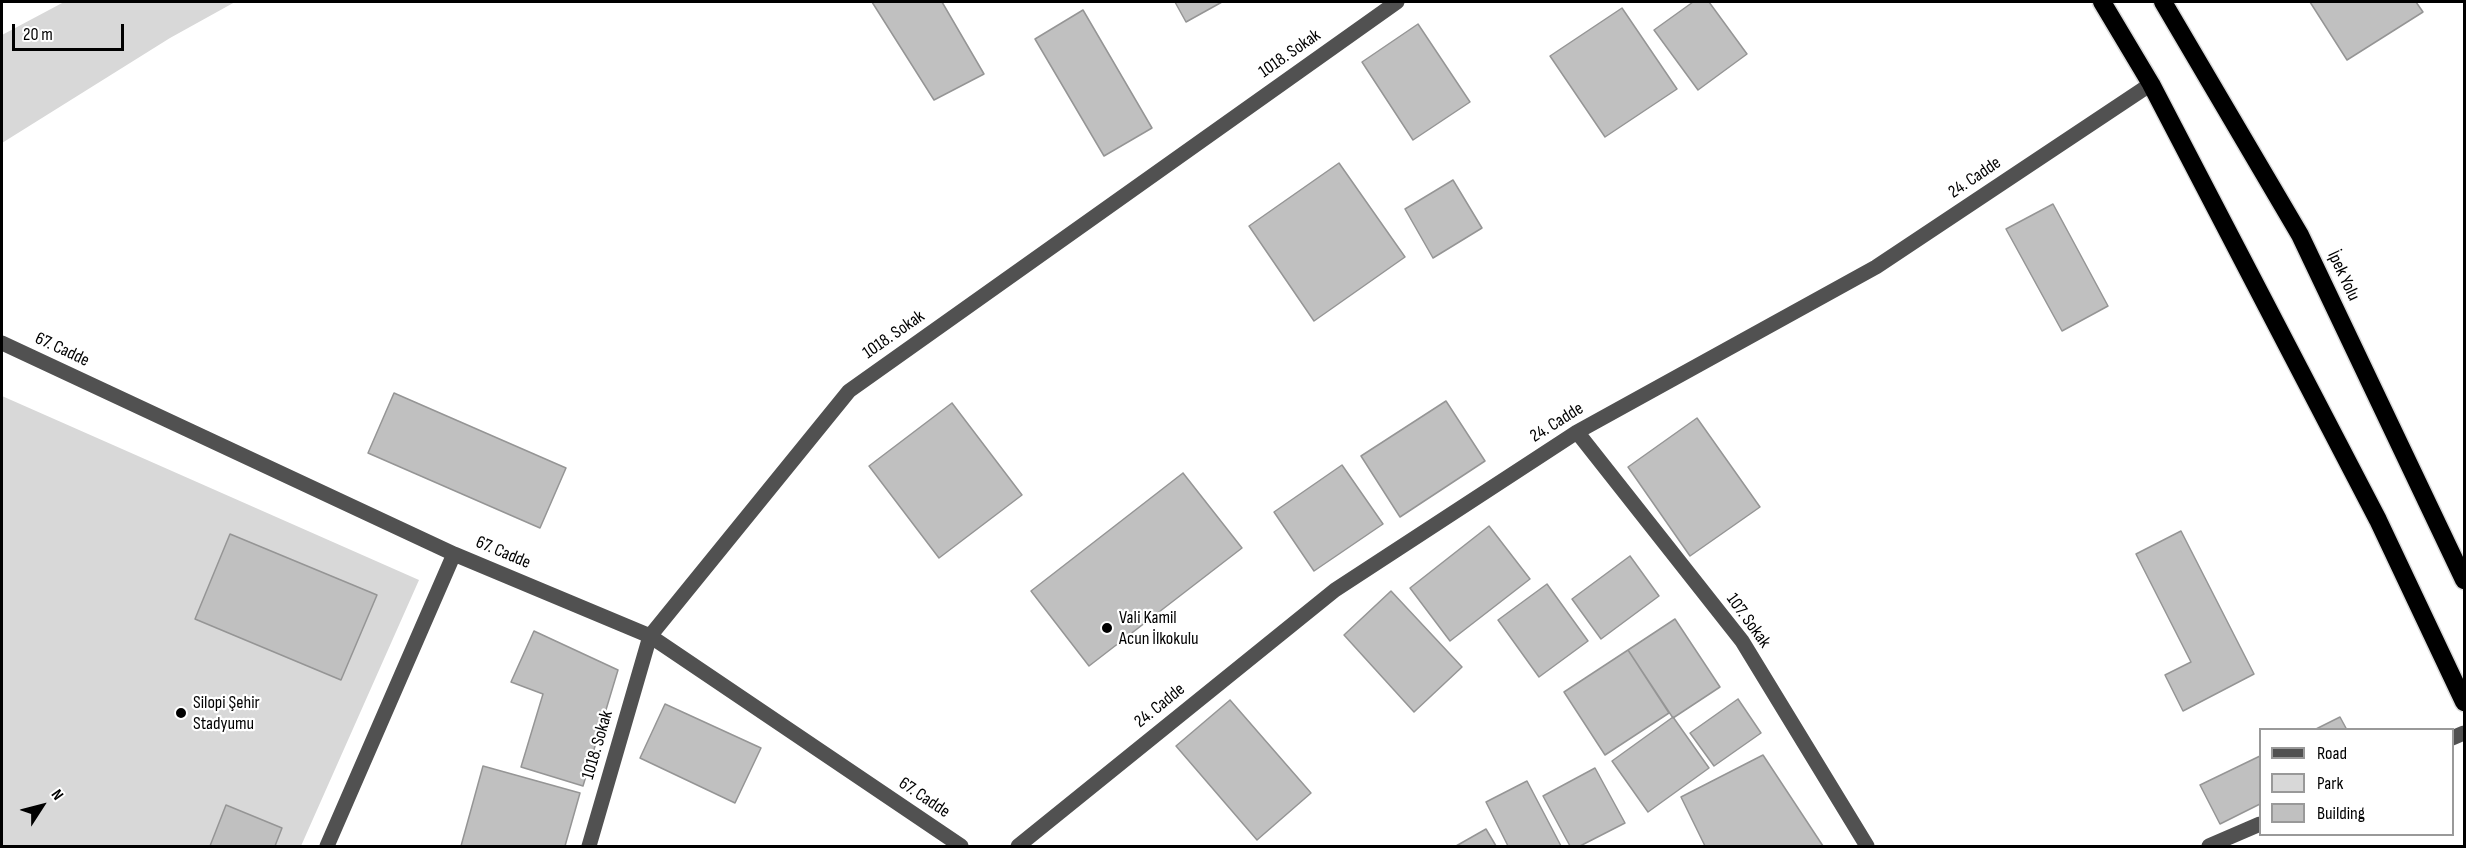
<!DOCTYPE html>
<meta charset="utf-8">
<style>
body{margin:0}
#map{position:relative;width:2466px;height:848px;overflow:hidden;background:#fff;font-family:"Sofia Sans Condensed",sans-serif}
canvas{display:block}
.frame{position:absolute;inset:0;border:3px solid #000;pointer-events:none}
.legend{position:absolute;left:2259px;top:728px;width:195px;height:108px;box-sizing:border-box;background:#fff;border:2px solid #999;margin:0;padding:8px 10px;list-style:none;font-size:18px;color:#000}
.legend li{display:flex;align-items:center;gap:12px;height:30px}
.legend b{width:30px;border:2px solid #999}
.north{position:absolute;left:12px;top:776px;width:60px;height:60px;-webkit-text-stroke:4px #fff;paint-order:stroke;rotate:54deg;font-size:16px;font-weight:700;line-height:24px;text-align:center;color:#000}
.north::after{content:'';display:block;margin:auto;width:21px;height:27px;background:#000;clip-path:polygon(50% 0,100% 100%,50% 72%,0 100%)}
.scale{position:absolute;left:12px;top:24px;width:112px;height:27px;box-sizing:border-box;border:3px solid #000;border-top:0;padding-left:8px;font-size:18px;line-height:21px;white-space:nowrap;color:#000;-webkit-text-stroke:4px #fff;paint-order:stroke}
</style>
<div id="map">
<canvas width="2466" height="848"></canvas>
<div class="frame"></div>
<ul class="legend">
<li><b style="height:8px;background:#515151"></b>Road</li>
<li><b style="height:16px;background:#d8d8d8"></b>Park</li>
<li><b style="height:16px;background:#c0c0c0"></b>Building</li>
</ul>
<div class="north">N</div>
<div class="scale">20 m</div>
</div>
<script>
const ctx = document.querySelector('canvas').getContext('2d');
ctx.lineJoin = 'round';
function fillPath(path, color) {
  ctx.fillStyle = color;
  ctx.fill(path, 'evenodd');
}
function poly(rows) {
  const path = new Path2D();
  for (const r of rows) {
    path.moveTo(r[0], r[1]);
    for (let i = 2; i < r.length; i += 2) path.lineTo(r[i], r[i + 1]);
  }
  return path;
}
function stroke(path, color, width, dash) {
  ctx.strokeStyle = color;
  ctx.lineWidth = width;
  ctx.lineCap = dash ? 'butt' : 'round';
  ctx.setLineDash(dash || []);
  ctx.stroke(path);
}
function label(font, color, halo, rows, align = 'center') {
  ctx.font = font + ' "Sofia Sans Condensed",sans-serif';
  ctx.lineWidth = 4.5;
  ctx.setLineDash([]);
  ctx.textBaseline = 'middle';
  ctx.strokeStyle = halo;
  ctx.fillStyle = color;
  for (const [text, x, y, turn = 0] of rows) {
    ctx.save();
    ctx.translate(x, y);
    ctx.rotate((+turn || 0) * Math.PI / 180);
    ctx.textAlign = isNaN(turn) ? turn : align;
    if (halo) ctx.strokeText(text, 0, 0);
    ctx.fillText(text, 0, 0);
    ctx.restore();
  }
}
fillPath(poly([
 [64,2,235,2,170,38,2,143,2,35],
 [2,396,419,580,301,846,2,846]
]), '#d8d8d8');
const building = poly([
 [872,2,942,2,984,74,934,100,872,2],
 [1175,2,1222,2,1186,22,1175,2],
 [1693,2,1709,2,1747,54,1698,90,1654,30,1693,2],
 [2310,2,2416,2,2423,12,2347,60,2310,2],
 [1622,8,1677,89,1605,137,1550,56,1622,8],
 [1083,10,1152,128,1104,156,1035,39,1083,10],
 [1418,24,1470,102,1413,140,1362,62,1418,24],
 [1339,163,1405,257,1314,321,1249,226,1339,163],
 [1453,180,1482,228,1433,258,1405,209,1453,180],
 [2053,204,2108,306,2062,331,2006,229,2053,204],
 [394,393,566,468,540,528,368,453,394,393],
 [1446,401,1485,461,1400,517,1361,456,1446,401],
 [952,403,1022,495,939,558,869,466,952,403],
 [1697,418,1760,507,1690,556,1628,467,1697,418],
 [1342,465,1383,524,1314,571,1274,512,1342,465],
 [1183,473,1242,548,1089,666,1031,591,1183,473],
 [1489,526,1530,579,1450,641,1410,588,1489,526],
 [2181,531,2254,674,2183,711,2165,675,2191,662,2136,554,2181,531],
 [230,534,377,595,341,680,195,619,230,534],
 [1630,556,1659,596,1601,639,1572,599,1630,556],
 [1547,584,1588,641,1539,677,1498,620,1547,584],
 [1391,591,1462,667,1414,712,1344,635,1391,591],
 [1675,619,1720,687,1673,718,1628,650,1675,619],
 [534,631,618,670,583,786,521,767,543,694,511,682,534,631],
 [1628,650,1669,713,1605,755,1564,692,1628,650],
 [1738,699,1761,733,1714,766,1690,733,1738,699],
 [1230,700,1311,793,1257,840,1176,746,1230,700],
 [665,704,761,748,735,803,640,758,665,704],
 [1673,717,1709,768,1648,812,1612,761,1673,717],
 [2340,717,2347,730,2314,730,2340,717],
 [1763,755,1823,846,1705,846,1681,797,1763,755],
 [2260,756,2260,804,2220,824,2200,785,2260,756],
 [483,766,580,793,565,846,461,846,483,766],
 [1595,768,1625,823,1580,846,1570,846,1543,796,1595,768],
 [1527,781,1561,846,1508,846,1486,802,1527,781],
 [226,805,282,828,275,846,210,846,226,805],
 [1486,829,1496,846,1456,846,1486,829]
]);
fillPath(building, '#c0c0c0');
stroke(building, '#959595', 1.5);
const highway = poly([
 [2102,2,2151,84,2378,520,2464,702],
 [2163,2,2300,235,2464,580]
]);
stroke(highway, '#dbdbdb', 21);
stroke(poly([
 [2,343,454,554,650,636,961,846],
 [1577,432,1742,641,1867,846],
 [2452,738,2464,733],
 [327,846,454,554],
 [589,846,650,636,849,391,1397,2],
 [1018,846,1335,590,1577,432,1876,267,2151,84],
 [2209,846,2260,824]
]), '#515151', 15);
stroke(highway, '#000', 18);
for (const [x, y, r, color] of [
 [1107,628,6,"#000"],
 [181,713,6,"#000"]
]) {
  const dot = new Path2D();
  dot.arc(x, y, r, 0, 2 * Math.PI);
  ctx.fillStyle = color;
  ctx.fill(dot);
  stroke(dot, '#fff', 2);
}
label('18px', '#000', '#fff', [
 ["1018. Sokak",1290,54,-35],
 ["24. Cadde",1975,178,-34],
 ["İpek Yolu",2343,276,65],
 ["1018. Sokak",894,335,-35],
 ["67. Cadde",62,350,25],
 ["24. Cadde",1557,423,-32],
 ["67. Cadde",503,553,23],
 ["107. Sokak",1748,621,54],
 ["24. Cadde",1160,706,-39],
 ["1018. Sokak",598,745,-74],
 ["67. Cadde",924,798,34]
]);
label('18px', '#000', '#fff', [
 ["Vali Kamil",1119,618],
 ["Acun İlkokulu",1119,639],
 ["Silopi Şehir",193,703],
 ["Stadyumu",193,724]
], 'left');
</script>
